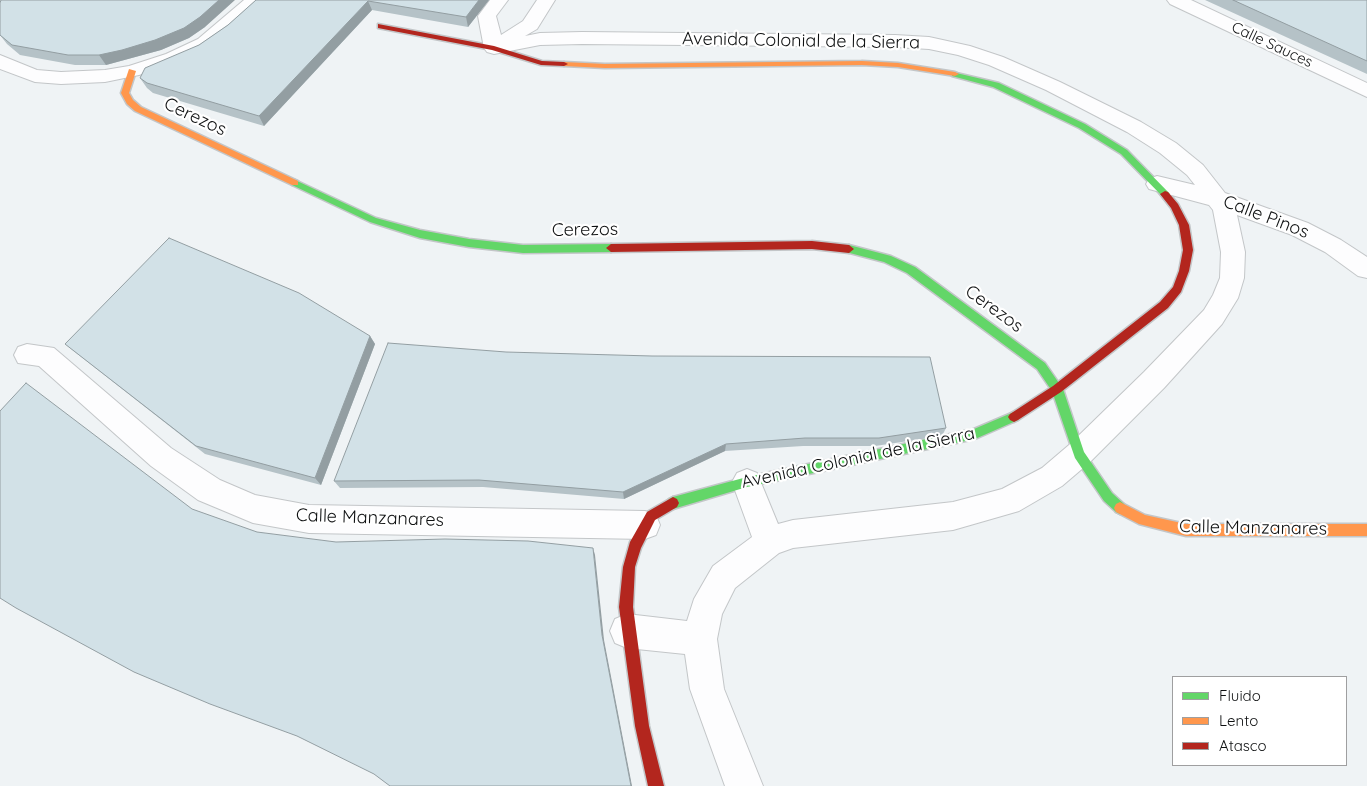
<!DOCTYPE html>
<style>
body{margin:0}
#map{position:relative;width:1367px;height:786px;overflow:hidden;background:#eff3f5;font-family:Quicksand,sans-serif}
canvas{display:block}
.legend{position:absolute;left:1172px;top:676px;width:175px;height:90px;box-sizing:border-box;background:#fff;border:1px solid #9f9fa0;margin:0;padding:6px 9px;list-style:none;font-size:15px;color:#0e1011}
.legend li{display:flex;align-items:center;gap:10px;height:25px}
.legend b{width:25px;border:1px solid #9f9fa0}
</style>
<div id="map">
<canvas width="1367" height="786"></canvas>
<ul class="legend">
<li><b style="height:6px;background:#63d668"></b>Fluido</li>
<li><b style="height:6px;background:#ff974d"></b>Lento</li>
<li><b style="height:6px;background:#b3261e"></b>Atasco</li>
</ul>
</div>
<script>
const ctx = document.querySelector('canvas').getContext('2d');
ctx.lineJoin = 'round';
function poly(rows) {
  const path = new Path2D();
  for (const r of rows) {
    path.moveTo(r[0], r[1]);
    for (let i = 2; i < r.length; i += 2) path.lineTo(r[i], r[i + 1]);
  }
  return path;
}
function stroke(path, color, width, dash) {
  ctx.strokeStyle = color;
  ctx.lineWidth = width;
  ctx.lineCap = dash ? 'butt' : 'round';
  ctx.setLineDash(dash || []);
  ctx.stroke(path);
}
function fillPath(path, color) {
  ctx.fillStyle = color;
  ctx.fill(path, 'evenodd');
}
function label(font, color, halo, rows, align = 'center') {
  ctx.font = font + ' Quicksand,sans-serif';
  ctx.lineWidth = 4.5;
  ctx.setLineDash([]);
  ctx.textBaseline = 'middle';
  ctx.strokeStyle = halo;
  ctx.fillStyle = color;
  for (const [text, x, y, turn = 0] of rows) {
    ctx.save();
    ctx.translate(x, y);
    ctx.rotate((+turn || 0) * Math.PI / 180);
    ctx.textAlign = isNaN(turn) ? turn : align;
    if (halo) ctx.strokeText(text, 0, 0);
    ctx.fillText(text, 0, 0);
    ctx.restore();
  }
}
const street = poly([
 [244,0,264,0,212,47,180,62,139,75,105,82,61,84,35,82,0,69,0,55,37,70,61,72,105,70,129,66,166,54,198,39,244,0],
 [490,0,508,0,496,16,501,35,523,21,537,0,555,0,537,29,525,36,540,33,582,32,895,35,929,37,970,46,1003,57,1060,82,1141,122,1176,143,1203,165,1225,193,1308,223,1341,240,1367,257,1367,278,1358,276,1325,252,1292,235,1237,215,1245,252,1244,278,1238,298,1222,324,1164,388,1089,463,1062,486,1019,511,953,530,793,548,779,553,735,588,722,614,717,639,724,689,763,786,725,786,690,689,685,654,627,648,615,643,610,631,615,619,627,614,687,621,694,599,713,566,752,537,732,482,737,473,747,469,757,473,778,524,793,520,953,502,1002,489,1042,468,1069,445,1144,372,1204,310,1213,295,1220,278,1221,252,1213,210,1209,205,1149,189,1146,184,1149,179,1157,176,1195,185,1187,175,1160,153,1127,132,1046,90,989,65,958,55,929,49,895,47,582,44,540,45,494,54,487,52,484,48,478,16,490,0],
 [1167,0,1191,0,1367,83,1367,97,1170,4,1167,0],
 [27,344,54,348,171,448,220,480,255,495,309,505,645,511,656,515,660,525,656,535,645,539,309,533,253,523,198,500,151,466,39,366,18,363,14,355,18,347,27,344]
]);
const fast = poly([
 [952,72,999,83,1085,124,1127,150,1170,194,1165,197,1162,196,1121,154,1079,128,993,87,952,76,952,72],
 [295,180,376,218,420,230,469,239,523,245,611,244,616,248,611,252,523,253,469,247,420,238,370,222,292,185,292,181,295,180],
 [849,245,891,256,915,267,1045,363,1063,389,1084,452,1112,493,1124,504,1126,508,1124,512,1120,514,1116,512,1104,501,1075,458,1052,391,1037,369,907,273,884,262,846,252,844,249,849,245],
 [1014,412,1018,414,1020,417,1018,420,975,439,747,487,673,509,669,507,667,503,669,499,673,497,747,477,974,429,1014,412]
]);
const slow = poly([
 [862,61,898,63,955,72,959,74,955,76,898,67,862,65,605,68,564,66,560,64,564,62,605,64,862,61],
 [129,69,136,71,129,93,133,100,141,107,298,181,298,185,292,185,135,111,127,104,121,93,129,69],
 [1120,502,1145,515,1186,524,1367,524,1367,536,1186,536,1139,524,1116,512,1114,508,1116,504,1120,502]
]);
const jam = poly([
 [378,24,494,46,542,61,564,62,568,64,564,66,541,65,492,50,378,28,378,24],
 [1165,191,1168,192,1178,204,1189,225,1193,250,1189,271,1181,292,1168,308,1061,392,1018,420,1014,422,1010,420,1008,417,1010,414,1053,386,1160,302,1173,287,1179,271,1183,250,1179,225,1171,208,1160,194,1165,191],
 [812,241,849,245,854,249,849,253,812,249,611,252,606,248,611,244,812,241],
 [673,497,677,499,679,503,677,507,655,520,641,548,635,567,633,607,649,726,664,786,648,786,635,726,619,607,623,567,630,542,647,512,673,497]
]);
stroke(street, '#c3c6c8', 2);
stroke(fast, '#c3c6c8', 3);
stroke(slow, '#c3c6c8', 3);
stroke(jam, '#c3c6c8', 3);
fillPath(street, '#fdfdfe');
fillPath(fast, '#63d668');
fillPath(slow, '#ff974d');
fillPath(jam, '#b3261e');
fillPath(poly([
 [256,0,489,0,468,27,372,10,264,126,153,93,147,88,140,78,199,45,228,25],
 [1205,0,1367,0,1367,74],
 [205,27,189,38,161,50,106,65,75,65,20,55,7,44,0,35],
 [370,336,375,344,321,485,205,454,75,352,65,344],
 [506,352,946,428,942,436,875,446,803,446,725,451,624,499,483,487,340,488,334,481]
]), '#b5c2c7');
fillPath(poly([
 [219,0,235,0,205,27,189,38,161,50,106,65,99,55],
 [479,0,489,0,468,27,466,17],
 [368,1,372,10,264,126,259,116],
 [370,336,375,344,321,485,315,478],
 [726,444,725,451,624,499,623,492],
 [593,548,595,555,604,640,632,786,631,786,602,635]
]), '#939ea2');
const building = poly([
 [1,0,219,0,200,17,184,28,155,40,122,50,99,55,68,55,12,45,0,35,0,3,1,0],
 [256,0,479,0,466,17,368,1,259,116,147,83,140,78,145,68,199,45,228,25,256,0],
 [1233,0,1367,0,1367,61,1233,0],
 [169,238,299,293,370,336,315,478,196,446,65,344,169,238],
 [388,343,506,352,652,356,930,357,946,428,879,438,805,438,726,444,623,492,479,480,334,481,388,343],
 [26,383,192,509,257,532,336,542,445,539,528,541,593,548,602,635,631,786,390,786,374,774,297,736,210,704,134,672,16,608,0,598,0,411,26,383]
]);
fillPath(building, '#d2e1e7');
stroke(building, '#939ea2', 1);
label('15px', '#0e1011', '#fff', [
 ["Calle Sauces",1272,45,25]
]);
label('18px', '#0e1011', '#fff', [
 ["Avenida Colonial de la Sierra",801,41,1],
 ["Cerezos",195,117,25],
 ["Calle Pinos",1266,217,21],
 ["Cerezos",585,230,-1],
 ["Cerezos",994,309,36],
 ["Avenida Colonial de la Sierra",858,458,-12],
 ["Calle Manzanares",370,518,2],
 ["Calle Manzanares",1253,528,1]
]);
</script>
